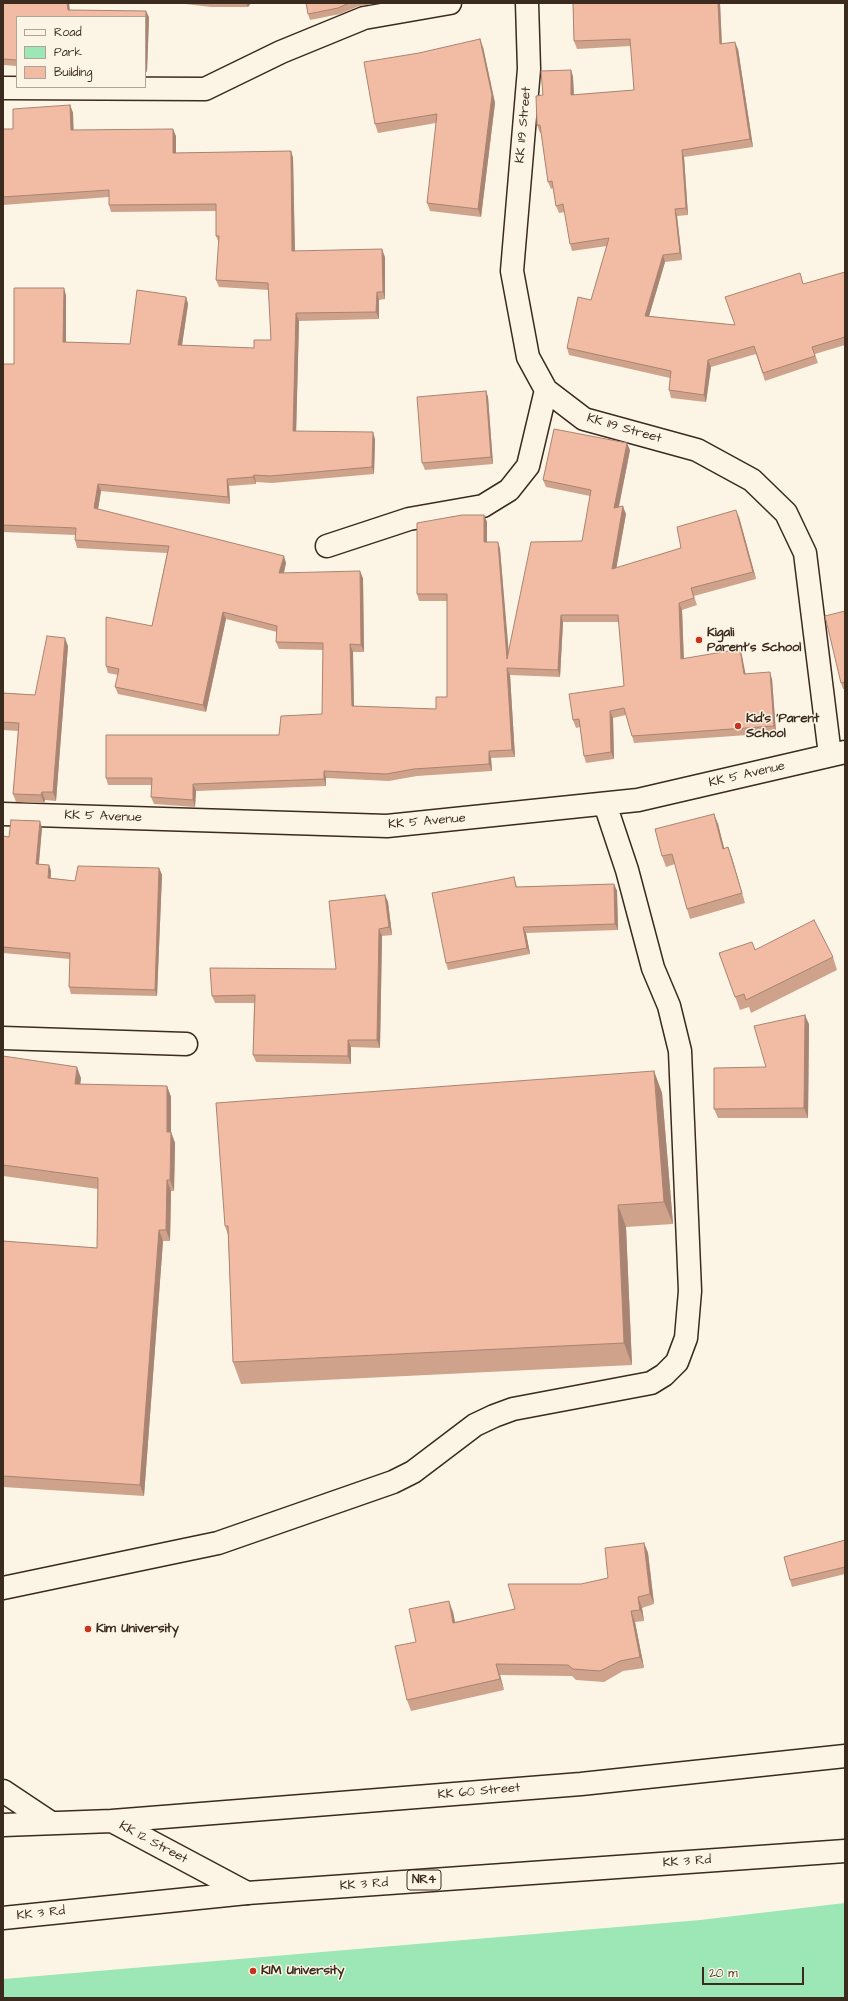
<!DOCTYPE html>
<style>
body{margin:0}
#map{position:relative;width:848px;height:2001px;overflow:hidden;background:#fcf5e5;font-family:"Architects Daughter",sans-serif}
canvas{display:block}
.frame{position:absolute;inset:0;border:4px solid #3b2a1e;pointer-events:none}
.legend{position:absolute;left:16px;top:16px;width:130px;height:72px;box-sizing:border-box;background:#fcf5e5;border:1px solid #afa495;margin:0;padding:5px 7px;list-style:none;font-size:12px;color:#3b2a1e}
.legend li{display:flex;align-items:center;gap:8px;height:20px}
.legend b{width:20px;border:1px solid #afa495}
.scale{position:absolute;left:702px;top:1967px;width:102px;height:18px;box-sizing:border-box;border:2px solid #3b2a1e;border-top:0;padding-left:5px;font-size:12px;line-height:14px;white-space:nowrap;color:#3b2a1e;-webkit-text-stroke:3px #fcf5e5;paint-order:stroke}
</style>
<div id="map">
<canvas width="848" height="2001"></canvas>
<div class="frame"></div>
<ul class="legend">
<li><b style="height:5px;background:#fcf5e5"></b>Road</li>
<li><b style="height:11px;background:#9de7b6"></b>Park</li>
<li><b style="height:11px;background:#f1bca3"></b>Building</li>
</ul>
<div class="scale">20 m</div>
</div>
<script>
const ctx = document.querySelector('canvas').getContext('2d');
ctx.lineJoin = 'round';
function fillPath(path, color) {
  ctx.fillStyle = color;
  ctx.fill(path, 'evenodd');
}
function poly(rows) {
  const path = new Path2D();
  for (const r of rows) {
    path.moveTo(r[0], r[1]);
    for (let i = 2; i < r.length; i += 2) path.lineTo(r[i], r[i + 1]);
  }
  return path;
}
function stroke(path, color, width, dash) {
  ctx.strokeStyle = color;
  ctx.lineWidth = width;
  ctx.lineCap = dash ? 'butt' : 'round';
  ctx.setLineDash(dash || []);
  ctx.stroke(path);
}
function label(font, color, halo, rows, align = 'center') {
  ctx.font = font + ' "Architects Daughter",sans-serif';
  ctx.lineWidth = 3;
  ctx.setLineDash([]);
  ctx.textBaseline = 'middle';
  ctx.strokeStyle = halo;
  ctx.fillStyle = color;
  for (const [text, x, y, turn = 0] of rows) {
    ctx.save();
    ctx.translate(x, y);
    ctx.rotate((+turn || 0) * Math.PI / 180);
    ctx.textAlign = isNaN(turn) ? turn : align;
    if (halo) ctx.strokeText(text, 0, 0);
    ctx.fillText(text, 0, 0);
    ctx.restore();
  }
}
fillPath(poly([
 [845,1903,845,1998,3,1998,3,1979,700,1920]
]), '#9de7b6');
const minor = poly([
 [527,3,529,69,512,271,528,357,546,390,584,419,697,450,752,480,786,513,805,553,830,755],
 [3,88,205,89,281,52,364,18,450,3],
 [327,546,409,519,483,506,509,490,528,466,546,390],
 [3,814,387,826,638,800,845,752],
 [3,1038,186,1044],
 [3,1588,218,1543,393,1482,413,1472,475,1425,494,1416,513,1409,651,1383,664,1375,677,1362,686,1338,690,1291,680,1051,669,1006,653,968,627,870,605,804],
 [3,1791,51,1823],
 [112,1821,581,1784,845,1756],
 [3,1825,112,1821,247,1893]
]);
const highway = poly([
 [3,1918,247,1893,845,1851]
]);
stroke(minor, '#3b2a1e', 25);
stroke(highway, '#3b2a1e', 25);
stroke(minor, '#fcf5e5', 22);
stroke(highway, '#fcf5e5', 22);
fillPath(poly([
 [3,3,69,3,70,10,149,17,147,72,145,72,145,17,17,17,17,66,3,65],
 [177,3,251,3,248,7,211,7],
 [306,3,374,3,374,4,359,6,340,14,310,20,308,14],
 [573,3,720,3,722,44,738,49,753,147,684,157,688,215,677,216,682,260,665,262,649,316,735,325,804,284,845,272,845,345,815,354,818,363,765,381,756,354,711,367,706,402,671,398,669,390,670,378,569,355,567,348,591,300,607,246,572,251,570,244,565,212,559,213,556,206,553,188,551,189,548,182,541,133,540,133,537,125,543,95,571,70,573,77,574,95,634,90,631,46,577,49,574,41],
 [483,47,495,103,481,217,430,211,427,203,436,123,378,133,375,124],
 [70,105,73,113,73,130,176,136,176,153,291,151,293,158,295,251,385,257,385,299,379,300,379,319,299,321,296,431,375,439,374,474,272,483,256,482,256,484,229,486,230,504,101,491,98,509,286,563,284,573,363,578,364,652,353,652,354,706,436,709,447,697,447,601,419,601,417,594,484,515,487,522,487,542,498,542,500,549,508,652,582,541,590,496,546,487,543,480,630,450,619,507,626,514,616,568,681,548,739,517,756,579,694,596,697,605,682,610,684,659,740,649,742,656,745,674,772,679,776,733,634,743,626,715,613,718,614,759,586,763,584,756,580,727,576,728,573,720,624,686,619,622,563,622,560,677,510,675,515,757,491,758,492,771,417,776,389,781,326,778,326,786,196,791,195,807,154,804,151,797,152,785,108,785,106,778,279,735,322,714,323,650,279,649,276,642,277,632,226,619,206,712,118,694,115,687,118,675,108,673,106,666,152,626,167,553,77,548,75,540,75,535,3,532,3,364,14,364,66,295,66,342,130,344,186,297,188,304,182,345,254,348,271,340,269,290,219,287,216,280,219,243,216,236,216,211,111,212,109,205,109,197,3,205,3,129,13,129],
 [486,391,488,397,493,464,425,470,422,463],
 [845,611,845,689,843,689,841,683],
 [68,646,56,801,45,800,44,803,16,802,13,794,18,731,3,730,3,693,35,695],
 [714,814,718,824,724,849,728,847,732,858,745,903,690,919,687,909,675,864,666,867,662,856],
 [42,828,39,864,49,865,51,871,51,878,75,881,159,868,162,875,157,996,71,994,69,987,70,959,3,953,3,836,9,837],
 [514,877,517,887,614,884,617,891,618,930,526,933,530,954,448,970,446,963],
 [385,895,388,902,392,935,382,936,380,1048,351,1047,351,1064,256,1062,253,1055,254,1003,215,1003,212,996,336,969],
 [755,950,833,957,837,970,751,1013,749,1007,740,1010,719,953],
 [809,1024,808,1118,718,1118,714,1109,766,1067],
 [3,1056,81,1078,80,1084,167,1086,171,1097,171,1132,175,1143,174,1191,171,1191,170,1241,163,1241,144,1496,3,1487,3,1241,97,1248,98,1189,3,1176],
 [654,1071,662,1093,673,1224,626,1227,632,1365,241,1384,233,1362,228,1235,225,1226],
 [845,1540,845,1574,792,1587,790,1580],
 [644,1543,648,1553,654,1604,642,1608,644,1621,635,1622,644,1668,623,1671,604,1682,576,1680,572,1676,500,1675,504,1690,411,1711,407,1700,416,1642,453,1612,455,1622,515,1609,581,1584,608,1578]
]), '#cfa28c');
fillPath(poly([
 [67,3,69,3,70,16,68,10],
 [246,3,251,3,248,7],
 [718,3,720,3,722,51,720,44],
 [146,11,149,17,147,72,145,66],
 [480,39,483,47,495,103,481,217,478,209],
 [735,42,738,49,753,147,750,139],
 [571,70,573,77,574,102,571,95],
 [70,105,73,113,74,137,71,130],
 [173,129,176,136,176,160,173,153],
 [682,150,684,157,688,215,686,208],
 [291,151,293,158,295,258,292,251],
 [675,209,677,216,682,260,680,253],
 [382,249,385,257,385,299,383,292],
 [663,255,665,262,647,323,645,316],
 [64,288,66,295,66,349,63,342],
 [377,292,379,300,379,319,376,312],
 [186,297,188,304,181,352,178,345],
 [296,313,299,321,296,438,293,431],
 [708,360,711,367,706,402,704,395],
 [486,391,488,397,493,464,491,457],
 [373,432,375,439,374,474,372,467],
 [627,443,630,450,617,515,614,508],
 [254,475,256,482,256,484,253,477],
 [227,479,229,486,230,504,228,497],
 [98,484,101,491,97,515,94,508],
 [623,506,626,514,615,576,612,569],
 [736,510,739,517,756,579,753,572],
 [484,515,487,522,487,549,484,542],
 [498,542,500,549,510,666,507,659],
 [284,556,286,563,282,580,279,573],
 [360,571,363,578,364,652,361,645],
 [679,603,682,610,684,666,681,659],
 [223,612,226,619,206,712,203,705],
 [561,615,563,622,560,677,558,670],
 [65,638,68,646,56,801,53,792],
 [350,644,353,652,354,713,352,706],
 [740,649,742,656,747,681,744,674],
 [507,668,510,675,515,757,512,750],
 [770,672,772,679,776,733,774,726],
 [610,711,613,718,614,759,611,752],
 [489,751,491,758,492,771,489,764],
 [324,771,326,778,326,786,324,779],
 [193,784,196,791,195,807,193,800],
 [42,792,45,800,44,803,41,795],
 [714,814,718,824,727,859,723,849],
 [40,821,42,828,38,871,36,864],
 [728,847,732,858,745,903,742,893],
 [49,865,51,871,50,884,48,878],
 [159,868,162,875,157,996,155,990],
 [614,884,617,891,618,930,615,924],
 [385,895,388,902,392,935,389,927],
 [523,927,526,933,530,954,527,948],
 [379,929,382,936,380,1048,377,1040],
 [805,1015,809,1024,808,1118,804,1108],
 [348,1040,351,1047,351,1064,348,1056],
 [77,1067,81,1078,79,1095,75,1084],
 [654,1071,662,1093,673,1224,664,1202],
 [167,1086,171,1097,171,1143,167,1132],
 [171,1132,175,1143,174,1191,170,1180],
 [167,1180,171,1191,170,1241,166,1230],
 [618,1205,626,1227,632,1365,624,1343],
 [159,1230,163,1241,144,1496,140,1485],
 [644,1543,648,1553,654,1604,650,1594],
 [638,1597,642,1608,644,1621,640,1610],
 [449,1601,453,1612,457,1633,453,1623],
 [631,1611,635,1622,644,1668,640,1657],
 [496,1664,500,1675,504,1690,500,1679]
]), '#a98472');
const building = poly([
 [3,3,67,3,68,10,146,11,145,51,145,17,17,17,17,60,3,59,3,3],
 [306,3,349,3,338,8,308,14,306,3],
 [573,3,718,3,720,44,735,42,750,139,682,150,686,208,675,209,680,253,663,255,645,316,735,325,725,297,800,273,803,284,845,272,845,337,812,347,815,356,763,373,754,346,708,360,704,395,669,390,671,371,567,348,578,297,591,300,609,238,570,244,563,204,556,206,552,181,548,182,540,125,537,125,536,96,543,95,541,71,571,70,571,95,634,90,630,39,574,41,573,3],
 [480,39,492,95,478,209,427,203,437,114,375,124,364,62,419,53,480,39],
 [70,105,71,130,173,129,173,153,291,151,292,251,382,249,383,292,377,292,376,312,296,313,293,431,373,432,372,467,270,476,254,475,253,477,227,479,228,497,98,484,94,508,284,556,279,573,360,571,361,645,350,644,352,706,436,709,436,697,447,697,447,594,417,594,417,523,462,515,484,515,484,542,498,542,507,659,531,542,582,541,591,490,543,480,554,429,627,443,614,508,623,506,612,569,681,548,677,527,736,510,753,572,691,588,694,598,679,603,681,659,740,649,744,674,770,672,774,726,632,736,624,708,610,711,611,752,584,756,579,719,573,720,569,694,624,686,618,615,561,615,558,670,507,668,512,750,489,751,489,764,414,769,386,774,324,771,324,779,193,784,193,800,151,797,152,778,106,778,106,735,279,735,281,716,322,714,323,643,276,642,277,626,223,612,203,705,115,687,119,669,106,666,106,617,152,626,169,546,75,540,76,528,3,525,3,364,14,364,14,288,64,288,63,342,130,344,137,290,186,297,178,345,254,348,254,340,271,340,268,283,216,280,219,236,216,236,216,204,109,205,109,190,3,197,3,129,13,129,13,109,70,105],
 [486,391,491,457,422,463,417,397,486,391],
 [845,611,845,682,841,683,825,616,845,611],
 [47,636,65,638,53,792,42,792,41,795,13,794,19,723,3,722,3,693,35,695,47,636],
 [714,814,723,849,728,847,742,893,687,909,672,854,662,856,655,829,714,814],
 [11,820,40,821,36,864,49,865,48,878,75,881,78,866,159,868,155,990,69,987,70,953,3,947,3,836,9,837,11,820],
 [514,877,516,887,614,884,615,924,523,927,527,948,446,963,432,893,514,877],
 [385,895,389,927,379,929,377,1040,348,1040,348,1056,253,1055,255,995,212,996,210,968,336,969,329,901,385,895],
 [814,920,833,957,746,1000,744,994,735,997,719,953,752,942,755,950,814,920],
 [805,1015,804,1108,714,1109,714,1068,766,1067,754,1026,805,1015],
 [3,1056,77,1067,75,1084,167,1086,167,1132,171,1132,170,1180,167,1180,166,1230,159,1230,140,1485,3,1476,3,1241,97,1248,98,1178,3,1165,3,1056],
 [654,1071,664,1202,618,1205,624,1343,233,1362,228,1226,225,1226,216,1103,654,1071],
 [845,1540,845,1567,790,1580,784,1557,845,1540],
 [644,1543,650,1594,638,1597,640,1610,631,1611,640,1657,620,1661,600,1671,573,1669,568,1665,496,1664,500,1679,407,1700,395,1646,416,1642,409,1609,449,1601,453,1623,515,1609,508,1584,581,1584,608,1578,605,1548,644,1543]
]);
fillPath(building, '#f1bca3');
stroke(building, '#a98472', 1);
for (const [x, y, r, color] of [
 [699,640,4,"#c8321e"],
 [738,726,4,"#c8321e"],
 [88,1629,4,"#c8321e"],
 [253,1971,4,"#c8321e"]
]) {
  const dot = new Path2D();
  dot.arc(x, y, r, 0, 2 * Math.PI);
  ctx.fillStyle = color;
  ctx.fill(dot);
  stroke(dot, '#fcf5e5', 1.5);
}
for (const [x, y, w] of [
 [424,1880,34]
]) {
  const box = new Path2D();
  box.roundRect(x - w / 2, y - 10, w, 20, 3);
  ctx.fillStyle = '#fcf5e5';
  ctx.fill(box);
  stroke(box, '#3b2a1e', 1);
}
label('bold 12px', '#3b2a1e', null, [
 ["NR4",424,1880]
]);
label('13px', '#3b2a1e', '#fcf5e5', [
 ["KK 119 Street",524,125,-85],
 ["KK 119 Street",624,429,16],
 ["KK 5 Avenue",747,775,-13],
 ["KK 5 Avenue",103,817,2],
 ["KK 5 Avenue",427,822,-5],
 ["KK 60 Street",479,1792,-5],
 ["KK 12 Street",153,1843,28],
 ["KK 3 Rd",687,1862,-4],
 ["KK 3 Rd",364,1885,-4],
 ["KK 3 Rd",41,1914,-6]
]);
label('bold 13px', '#3b2a1e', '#fcf5e5', [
 ["Kigali",707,633],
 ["Parent's School",707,648],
 ["Kid's 'Parent",746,719],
 ["School",746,734],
 ["Kim University",96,1629],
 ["KIM University",261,1971]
], 'left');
</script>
